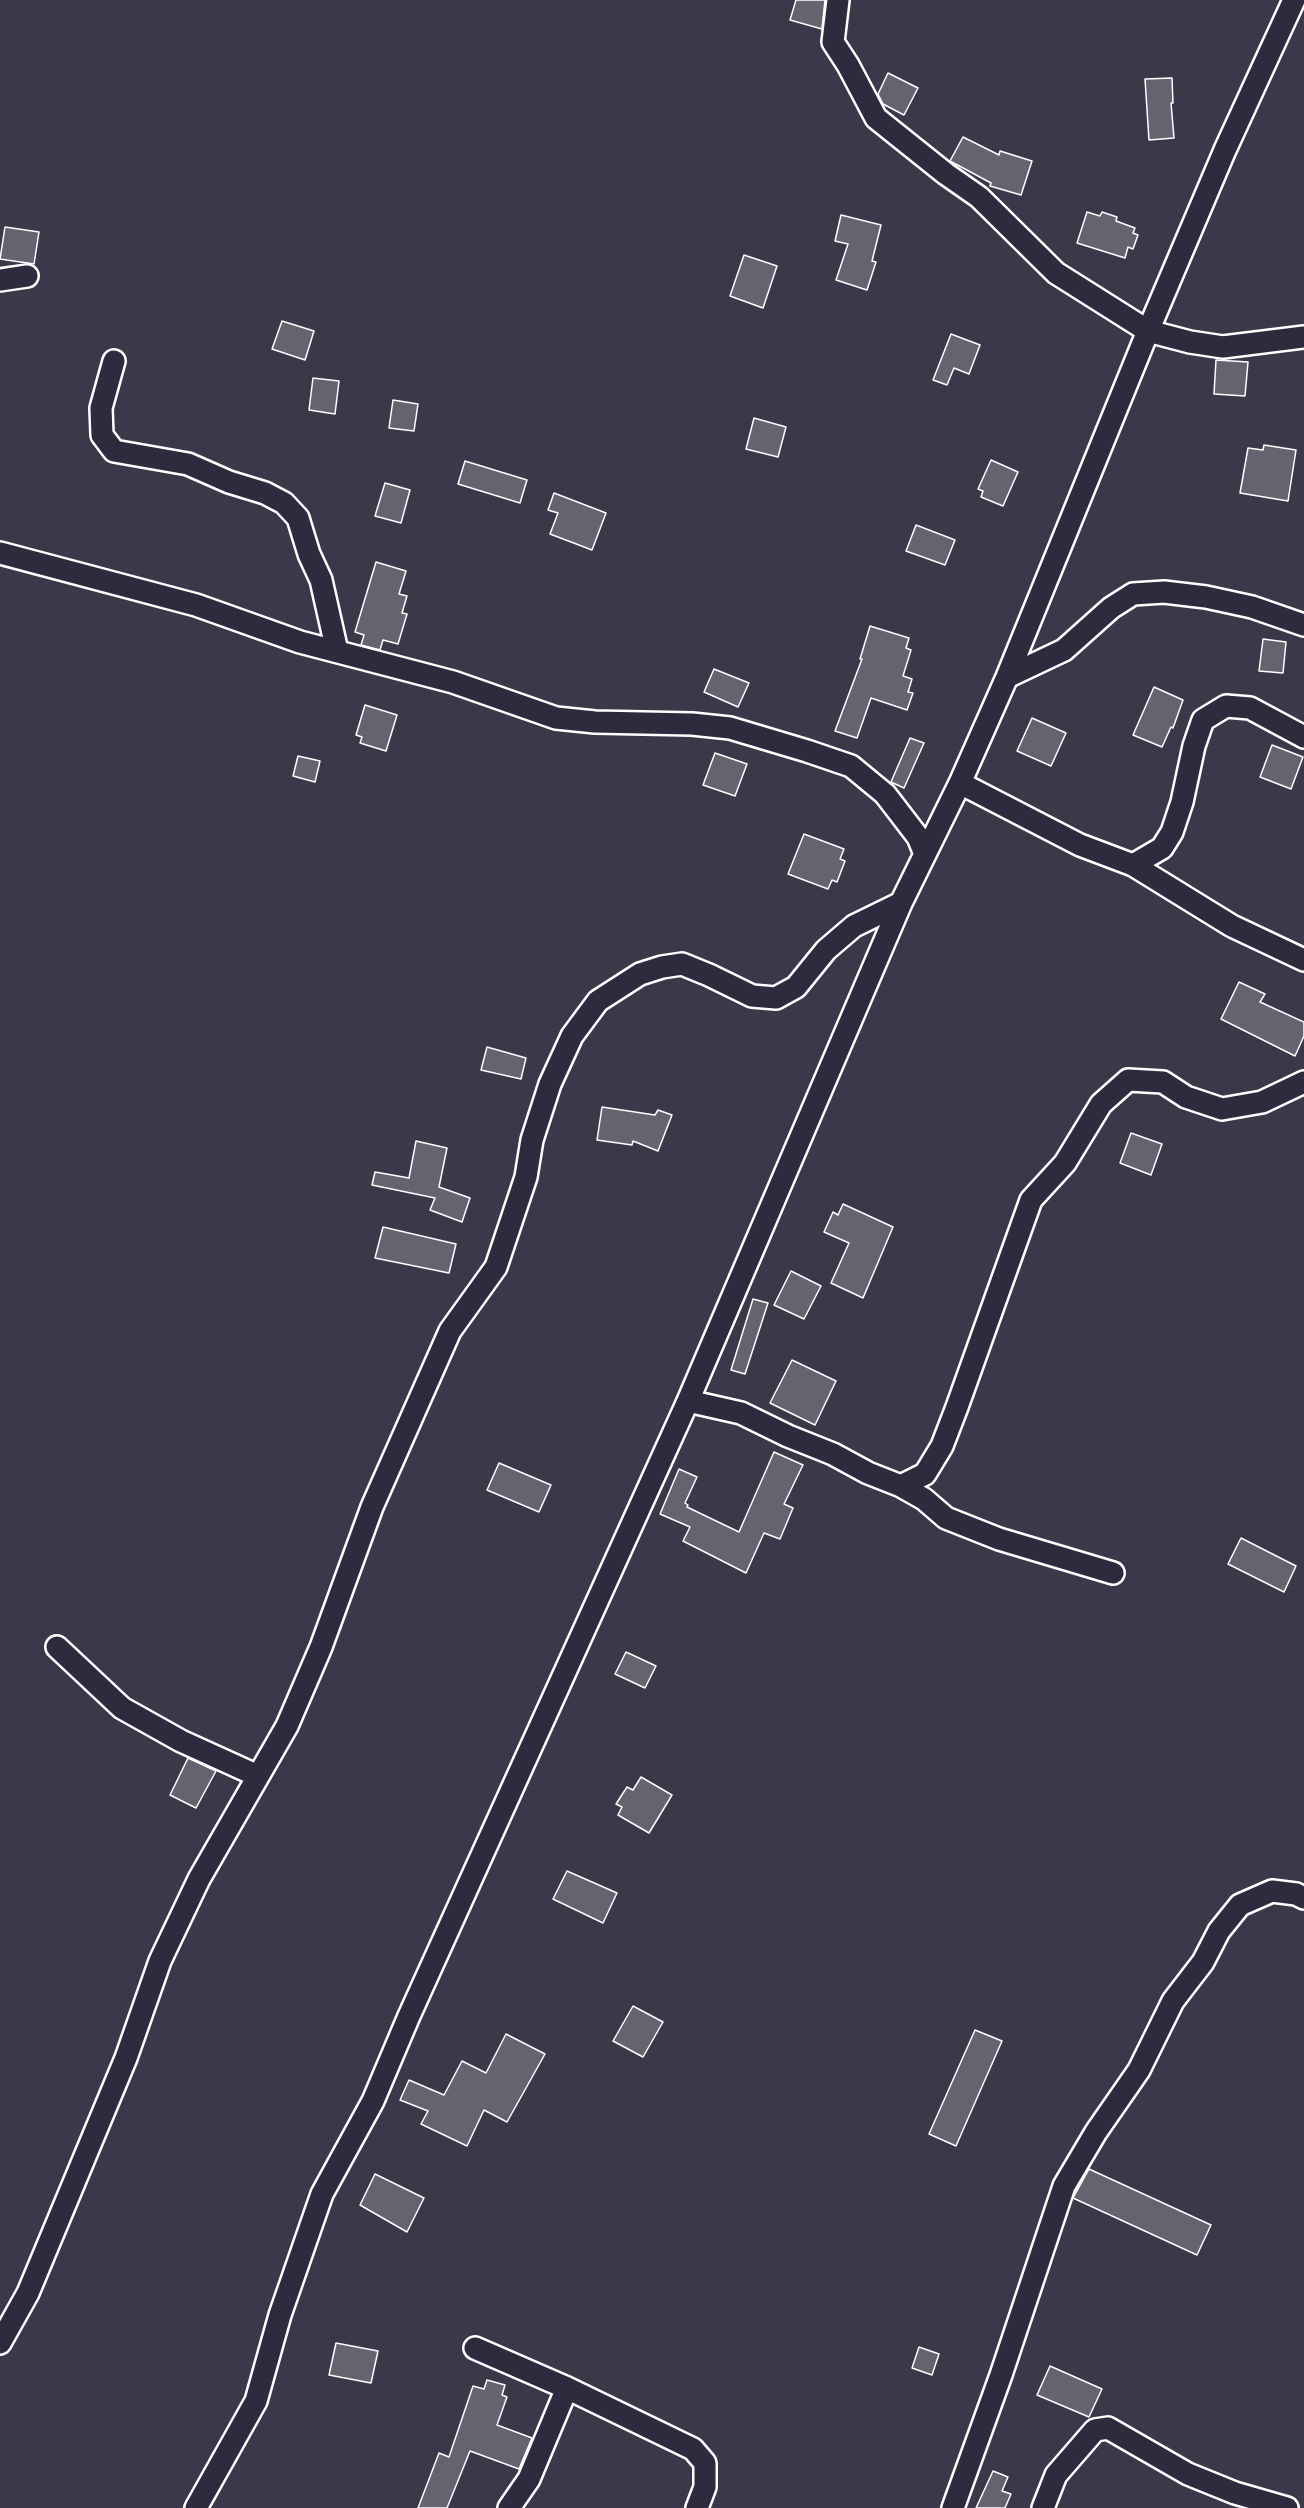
<!DOCTYPE html>
<style>
body{margin:0}
canvas{display:block;background:#3c3749}
</style>
<canvas width="1304" height="2508"></canvas>
<script>
const ctx = document.querySelector('canvas').getContext('2d');
ctx.lineJoin = 'round';
function fillPath(path, color) {
  ctx.fillStyle = color;
  ctx.fill(path, 'evenodd');
}
function poly(rows) {
  const path = new Path2D();
  for (const r of rows) {
    path.moveTo(r[0], r[1]);
    for (let i = 2; i < r.length; i += 2) path.lineTo(r[i], r[i + 1]);
  }
  return path;
}
function stroke(path, color, width, dash) {
  ctx.strokeStyle = color;
  ctx.lineWidth = width;
  ctx.lineCap = dash ? 'butt' : 'round';
  ctx.setLineDash(dash || []);
  ctx.stroke(path);
}
const building = poly([
 [796,0,825,0,822,29,790,20,796,0],
 [888,73,918,88,904,115,883,104,878,94,888,73],
 [1172,78,1173,103,1171,103,1174,138,1149,140,1145,79,1172,78],
 [963,137,999,155,1000,151,1032,161,1021,195,990,186,991,183,950,161,963,137],
 [1087,212,1100,216,1102,212,1117,217,1116,221,1135,228,1133,233,1138,235,1133,249,1128,247,1125,258,1077,243,1087,212],
 [841,215,881,225,872,261,876,262,867,290,836,280,848,244,835,241,841,215],
 [5,227,39,232,34,264,0,259,5,227],
 [744,255,777,266,763,308,730,296,744,255],
 [282,321,314,331,305,360,272,349,282,321],
 [951,334,980,345,969,374,954,368,947,385,933,380,951,334],
 [1216,360,1248,362,1245,396,1214,394,1216,360],
 [313,378,339,381,335,414,309,410,313,378],
 [393,400,418,404,414,431,389,428,393,400],
 [754,418,786,427,778,457,746,449,754,418],
 [1264,445,1296,450,1288,501,1240,493,1248,448,1263,450,1264,445],
 [991,460,1018,472,1003,506,981,497,983,491,978,489,991,460],
 [465,461,527,480,520,503,458,484,465,461],
 [385,483,410,490,401,523,375,516,385,483],
 [554,493,606,513,592,550,550,534,558,513,548,510,554,493],
 [916,525,955,540,945,565,906,551,916,525],
 [376,562,406,571,399,594,407,596,402,613,407,614,398,644,383,640,380,650,361,645,364,635,355,632,376,562],
 [870,626,909,638,906,648,911,650,903,676,912,679,908,692,913,693,907,710,871,698,857,738,835,731,862,659,860,659,870,626],
 [1263,639,1286,642,1283,673,1259,671,1263,639],
 [714,669,749,683,738,707,704,692,714,669],
 [1154,687,1183,700,1173,728,1171,727,1162,747,1133,735,1154,687],
 [365,705,397,715,386,751,360,743,362,737,356,735,365,705],
 [1032,718,1066,733,1051,766,1017,751,1032,718],
 [910,738,924,743,904,788,891,782,910,738],
 [1272,745,1303,757,1291,789,1260,777,1272,745],
 [715,753,747,764,735,796,703,785,715,753],
 [298,756,320,761,315,782,293,776,298,756],
 [804,834,844,849,840,859,845,861,837,882,832,880,828,889,788,874,804,834],
 [1239,982,1265,994,1260,1002,1304,1022,1304,1036,1295,1056,1221,1019,1239,982],
 [487,1047,526,1058,521,1079,481,1070,487,1047],
 [602,1107,655,1115,658,1110,672,1115,658,1151,633,1141,632,1145,597,1140,602,1107],
 [1131,1133,1162,1144,1151,1175,1120,1163,1131,1133],
 [416,1141,447,1148,439,1187,470,1198,462,1222,430,1210,435,1198,372,1185,375,1172,409,1178,416,1141],
 [843,1204,893,1227,863,1298,831,1283,849,1243,824,1232,833,1212,838,1215,843,1204],
 [383,1227,456,1244,449,1273,375,1258,383,1227],
 [791,1271,821,1286,804,1319,774,1305,791,1271],
 [753,1299,768,1303,745,1374,731,1370,753,1299],
 [792,1360,836,1381,815,1425,770,1403,792,1360],
 [774,1452,803,1465,784,1504,793,1508,780,1539,764,1533,746,1573,683,1541,690,1527,660,1514,679,1469,697,1477,685,1503,688,1505,687,1507,739,1532,774,1452],
 [499,1463,551,1485,539,1512,487,1490,499,1463],
 [1241,1538,1296,1566,1284,1592,1228,1564,1241,1538],
 [626,1652,656,1666,645,1688,615,1674,626,1652],
 [188,1758,216,1771,196,1808,170,1795,188,1758],
 [641,1777,672,1795,649,1833,618,1815,622,1807,616,1804,627,1787,633,1790,641,1777],
 [567,1871,617,1893,603,1923,553,1899,567,1871],
 [633,2006,663,2022,643,2057,613,2041,633,2006],
 [975,2030,1002,2041,956,2146,929,2134,975,2030],
 [506,2034,545,2054,507,2122,484,2110,467,2146,421,2124,428,2111,400,2100,409,2080,444,2095,462,2061,486,2073,506,2034],
 [1089,2169,1211,2225,1197,2255,1073,2198,1089,2169],
 [375,2174,424,2198,407,2232,360,2205,375,2174],
 [336,2343,378,2351,371,2383,329,2375,336,2343],
 [919,2347,939,2354,932,2375,912,2368,919,2347],
 [1050,2366,1102,2389,1089,2417,1037,2395,1050,2366],
 [487,2380,505,2385,502,2395,507,2397,497,2425,532,2438,519,2469,470,2451,447,2508,418,2508,439,2453,449,2457,473,2386,484,2389,487,2380],
 [993,2471,1008,2477,1002,2491,1011,2494,1005,2508,976,2508,993,2471]
]);
fillPath(building, '#666270');
stroke(building, '#fff', 1.5);
const minor = poly([
 [838,0,833,42,848,65,876,118,946,174,979,197,1056,273,1148,331,1190,342,1223,347,1304,337],
 [0,280,27,276],
 [114,361,101,408,102,435,114,451,188,464,229,482,265,493,284,503,298,518,309,554,321,580,337,651],
 [0,553,196,605,300,642,453,682,556,718,595,722,692,724,730,728,807,751,851,766,885,794,918,837,925,854],
 [1007,677,1064,650,1111,608,1133,594,1164,592,1206,597,1252,607,1304,625],
 [960,783,1080,845,1133,865,1162,848,1172,832,1182,802,1194,746,1203,720,1226,706,1250,708,1304,737],
 [1133,865,1232,926,1304,960],
 [688,1401,741,1413,788,1436,833,1454,868,1473,901,1486,925,1474,942,1446,957,1407,1031,1200,1065,1163,1101,1104,1128,1080,1163,1082,1186,1097,1222,1109,1262,1102,1304,1082],
 [901,1486,924,1499,946,1518,999,1539,1113,1573],
 [57,1647,122,1708,181,1741,258,1776],
 [0,2343,28,2293,126,2058,160,1961,199,1879,287,1726,321,1647,372,1507,450,1331,496,1267,526,1177,532,1140,550,1084,572,1036,598,1001,640,974,662,967,682,964,709,975,752,996,776,998,796,987,826,950,854,926,901,903],
 [475,2348,567,2388,693,2449,705,2463,705,2487,697,2508],
 [196,2508,256,2401,280,2315,322,2194,373,2101,409,2016,688,1401,901,903,960,783,1007,677,1148,331,1225,150,1294,0],
 [509,2508,529,2479,567,2388],
 [953,2508,1001,2375,1064,2186,1096,2132,1139,2070,1173,2001,1203,1962,1219,1931,1240,1905,1272,1891,1296,1894,1304,1898],
 [1043,2508,1056,2475,1095,2430,1108,2428,1188,2474,1235,2493,1287,2508]
]);
stroke(minor, '#fff', 26);
stroke(minor, '#2f2a3d', 21);
</script>
